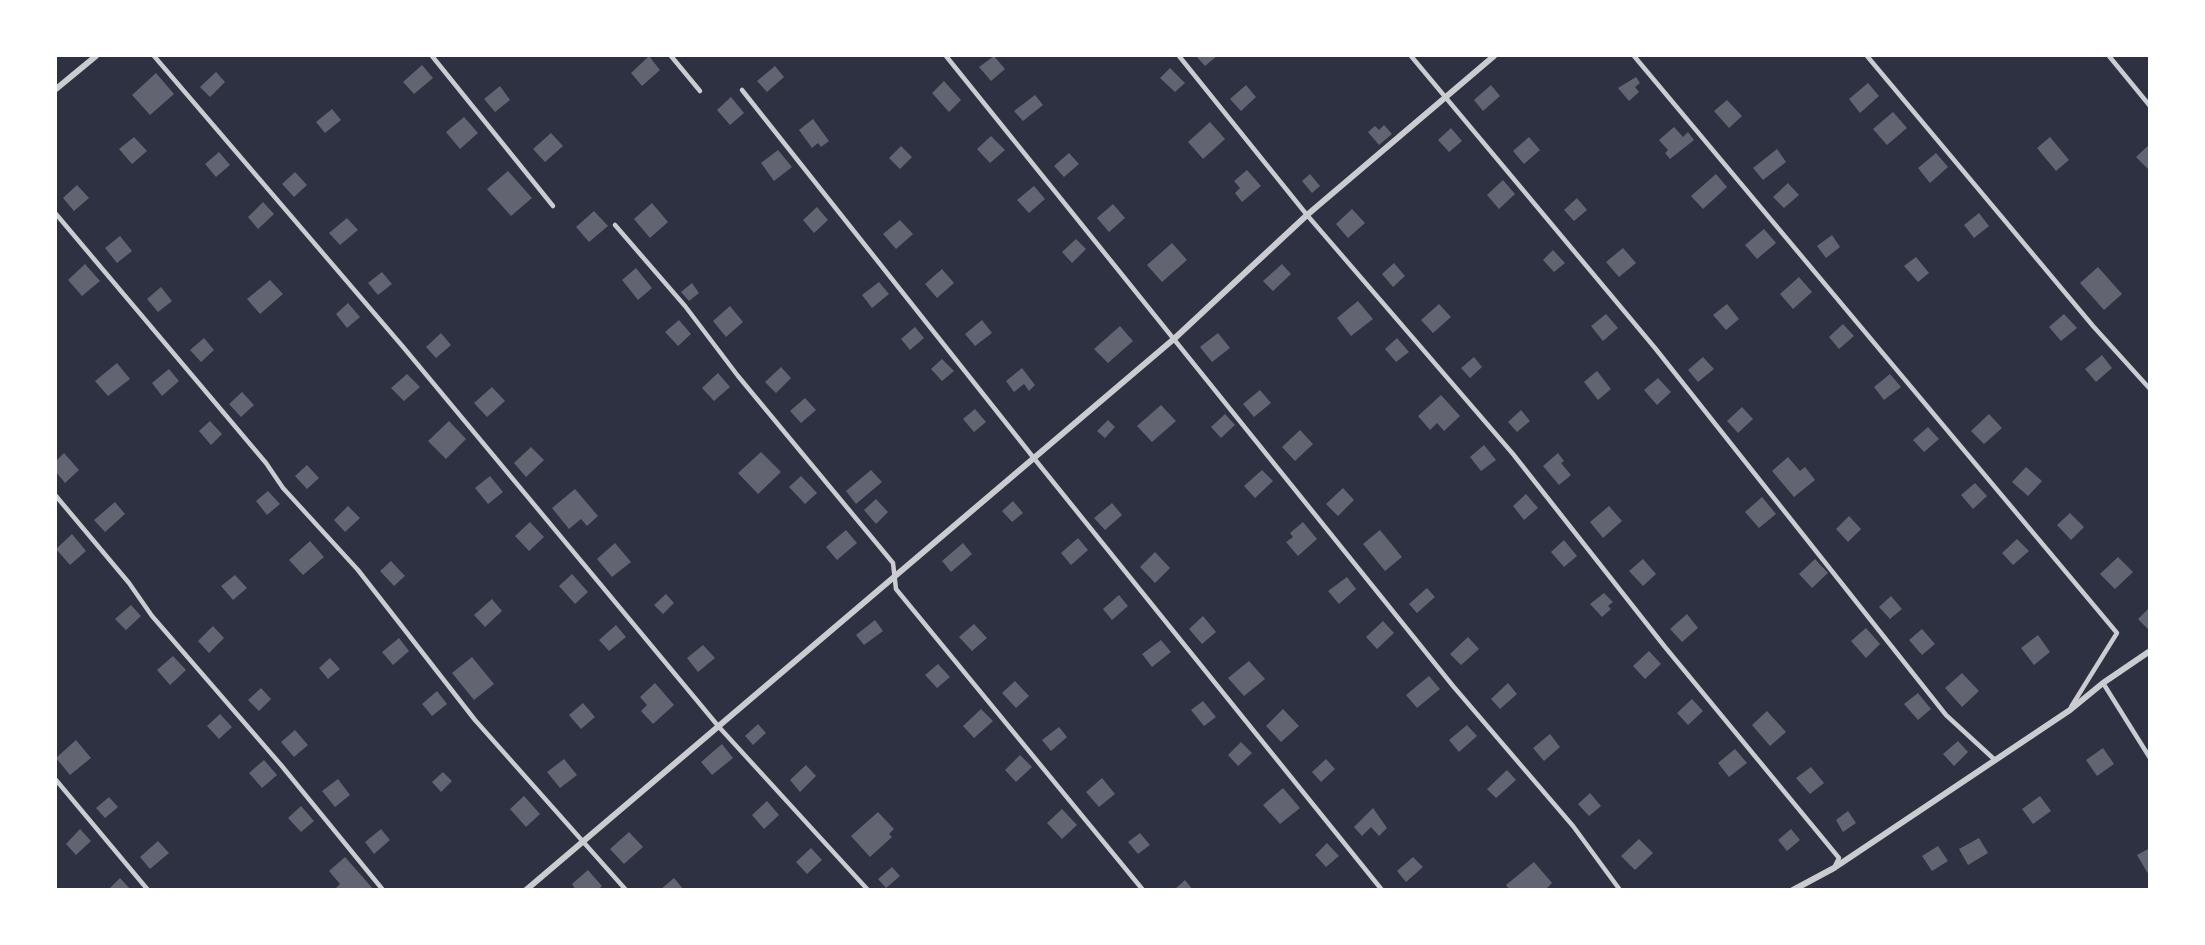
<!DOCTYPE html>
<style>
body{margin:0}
#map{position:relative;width:2205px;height:945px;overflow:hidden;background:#2d3142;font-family:"Sofia Sans Condensed",sans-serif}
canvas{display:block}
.frame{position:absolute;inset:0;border:57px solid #fff;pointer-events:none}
</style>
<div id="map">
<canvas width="2205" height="945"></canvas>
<div class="frame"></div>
</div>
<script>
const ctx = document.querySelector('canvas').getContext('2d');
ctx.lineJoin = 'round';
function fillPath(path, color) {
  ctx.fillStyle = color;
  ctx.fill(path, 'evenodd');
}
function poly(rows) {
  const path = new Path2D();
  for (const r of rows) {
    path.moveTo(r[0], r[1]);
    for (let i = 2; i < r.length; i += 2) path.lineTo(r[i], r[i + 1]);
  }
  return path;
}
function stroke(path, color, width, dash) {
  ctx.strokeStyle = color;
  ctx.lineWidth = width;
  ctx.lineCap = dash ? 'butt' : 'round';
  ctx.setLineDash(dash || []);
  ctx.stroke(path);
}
fillPath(poly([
 [649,56,660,70,642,86,631,73],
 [994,56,1005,69,991,81,979,67],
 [1196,56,1217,56,1205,66],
 [422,65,433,78,414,94,403,82],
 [775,66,784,77,767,92,757,81],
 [1170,68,1185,83,1175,92,1160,78],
 [216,72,225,82,210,97,200,87],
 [156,73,174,94,150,115,132,95],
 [1636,77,1640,83,1635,87,1639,92,1629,101,1618,88],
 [944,81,961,100,949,112,932,93],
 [1868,83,1879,96,1860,113,1849,99],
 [1246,85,1256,97,1241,111,1230,99],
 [1491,85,1500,96,1483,111,1474,100],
 [500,86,510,100,495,112,484,99],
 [1035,95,1043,105,1023,121,1014,111],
 [731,97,744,113,730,125,717,110],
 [1727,100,1742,116,1729,128,1714,111],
 [332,109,341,120,325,133,316,122],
 [1893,112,1907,128,1887,145,1873,129],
 [464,117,478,133,460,149,446,132],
 [813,119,829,141,821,147,818,143,812,148,799,130],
 [1210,122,1225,139,1203,159,1188,142],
 [1384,125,1392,134,1379,145,1368,132,1375,126,1379,130],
 [1674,127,1683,137,1688,132,1694,140,1670,159,1665,153,1668,150,1659,140],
 [1451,128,1462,141,1449,152,1438,140],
 [551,133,563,146,545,162,533,149],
 [991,136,1005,150,990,163,977,149],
 [134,137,147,151,132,164,119,149],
 [1529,137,1540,150,1524,164,1513,151],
 [2050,137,2069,160,2056,171,2037,148],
 [2150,144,2150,171,2136,157],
 [901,146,912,157,900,169,889,158],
 [1777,149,1786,162,1763,180,1753,168],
 [778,150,792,167,774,181,761,163],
 [219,152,230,165,216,177,205,164],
 [1069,153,1079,164,1064,177,1054,166],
 [1936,153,1948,167,1930,183,1918,168],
 [1247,170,1261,186,1242,202,1235,193,1240,188,1234,181],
 [508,171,532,198,511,216,487,189],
 [295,172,307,185,294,197,282,184],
 [1310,174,1320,186,1312,193,1302,181],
 [1716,174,1727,187,1703,209,1691,196],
 [1503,180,1515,194,1499,209,1487,195],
 [1788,183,1799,195,1784,208,1773,197],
 [77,185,89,198,74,211,63,198],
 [1034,186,1045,199,1029,213,1017,200],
 [1577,198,1587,210,1574,221,1564,210],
 [263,202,274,214,258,229,248,217],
 [652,203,668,222,650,238,634,219],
 [1113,204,1125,218,1109,232,1097,218],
 [817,207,828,220,814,233,803,220],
 [1352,209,1365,223,1348,238,1336,224],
 [594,211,608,226,589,242,576,227],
 [1979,213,1989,226,1974,238,1964,225],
 [347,218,358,230,340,245,329,233],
 [900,220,913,234,896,249,883,234],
 [1764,229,1776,243,1757,259,1745,245],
 [1832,235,1840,247,1826,258,1817,246],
 [120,236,132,251,117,263,105,248],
 [1076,239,1086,249,1072,263,1062,252],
 [1172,243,1187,260,1162,282,1147,265],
 [1623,248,1636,263,1619,277,1606,262],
 [1553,250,1565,263,1554,272,1543,260],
 [1916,257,1929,273,1918,282,1904,266],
 [1394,263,1405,276,1393,287,1382,274],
 [85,264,100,281,82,296,68,280],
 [1282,264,1291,274,1273,291,1263,281],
 [2098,267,2122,294,2104,310,2080,283],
 [636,268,652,288,638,300,622,280],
 [942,269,954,283,937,298,925,284],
 [382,272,392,284,378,295,368,283],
 [1799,277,1812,292,1793,309,1780,294],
 [270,280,283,294,260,314,247,299],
 [879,282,889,294,872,308,862,295],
 [692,283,699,293,689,301,681,292],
 [161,287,172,301,158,312,147,299],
 [1358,301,1373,319,1351,336,1337,318],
 [348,303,360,317,347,328,336,314],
 [1439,304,1451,317,1433,333,1421,320],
 [1727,304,1739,319,1726,330,1713,315],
 [730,306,743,322,726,337,713,321],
 [1606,314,1618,328,1603,341,1591,326],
 [2064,314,2077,328,2061,341,2049,327],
 [679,320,691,334,678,346,665,332],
 [982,320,992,333,975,346,965,334],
 [1843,324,1854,336,1839,349,1829,337],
 [1120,326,1133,341,1108,363,1094,349],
 [915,327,924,338,910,350,901,339],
 [441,333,451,345,436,358,426,347],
 [1218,333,1230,348,1212,362,1200,347],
 [204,338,214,350,201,362,190,350],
 [1397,338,1409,352,1396,362,1385,349],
 [2102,355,2112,368,2096,382,2085,369],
 [1474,357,1482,367,1470,378,1461,368],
 [1703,357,1714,369,1698,382,1688,370],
 [942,359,954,371,942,381,931,369],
 [117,363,130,379,108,396,95,381],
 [781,367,791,378,776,393,765,382],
 [1022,368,1035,385,1029,391,1024,384,1014,392,1006,381],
 [169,369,179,381,162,396,152,383],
 [1597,371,1611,389,1598,400,1584,382],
 [718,373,730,387,714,401,702,388],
 [407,374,420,387,404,401,391,388],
 [1890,374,1901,387,1884,400,1874,387],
 [1658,378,1671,392,1657,405,1644,390],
 [492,387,505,401,487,417,474,403],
 [1260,390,1271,403,1254,417,1243,404],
 [242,392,254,405,241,417,229,404],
 [1441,395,1460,416,1444,431,1437,423,1430,430,1418,416],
 [805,398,816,410,801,423,790,411],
 [1161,405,1176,421,1152,442,1137,426],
 [1742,407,1753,419,1738,433,1727,421],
 [975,409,986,422,974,432,963,419],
 [1521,410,1530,421,1517,432,1508,422],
 [1225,414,1235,425,1221,438,1211,427],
 [1989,414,2002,428,1984,444,1971,431],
 [1108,420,1115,427,1105,438,1097,431],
 [210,421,222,434,211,445,199,431],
 [449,421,466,439,446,459,428,441],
 [1928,427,1939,439,1924,452,1913,440],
 [1300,430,1313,444,1295,461,1282,447],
 [1484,445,1496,460,1481,471,1470,457],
 [531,447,544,460,526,477,514,463],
 [761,452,781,472,758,494,738,473],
 [64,453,79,470,65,483,56,472,56,461],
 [1558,453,1564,461,1561,463,1571,475,1559,485,1543,466],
 [1788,457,1800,471,1805,467,1815,480,1794,497,1772,471],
 [307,465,319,478,307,489,295,476],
 [2026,467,2042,481,2028,496,2012,482],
 [871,470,882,482,856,504,846,491],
 [1262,470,1273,481,1255,498,1244,486],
 [490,476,503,492,488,504,475,488],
 [801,476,817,493,805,504,789,487],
 [1975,483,1987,496,1973,509,1961,495],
 [1343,488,1354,500,1338,516,1326,504],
 [575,489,598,516,587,526,581,519,569,529,552,508],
 [268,491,280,504,267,515,256,501],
 [1526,494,1538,508,1524,520,1513,506],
 [1762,497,1776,514,1759,528,1745,512],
 [876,499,888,512,876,524,864,510],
 [1013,501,1023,513,1012,522,1002,511],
 [115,502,125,514,105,532,94,520],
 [1112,503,1122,515,1105,530,1094,518],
 [348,506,360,518,345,532,334,520],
 [1609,506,1622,521,1603,538,1590,522],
 [2070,513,2084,527,2071,540,2057,525],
 [1849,516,1861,529,1848,542,1836,529],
 [530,522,544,537,529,551,515,536],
 [1303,522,1317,539,1298,556,1286,542,1293,537,1290,533],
 [846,530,857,543,837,560,826,547],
 [1380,530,1402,557,1385,571,1363,544],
 [72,534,86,551,70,565,56,549],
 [1078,538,1088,550,1071,565,1061,553],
 [2017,539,2029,551,2013,565,2002,553],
 [1564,540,1577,556,1564,567,1551,552],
 [310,541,324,557,303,575,289,560],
 [615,543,631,562,612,577,597,559],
 [963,543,972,554,951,572,942,561],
 [1155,552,1170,568,1155,583,1140,567],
 [2118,557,2133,572,2115,589,2100,574],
 [1643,559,1656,574,1643,586,1629,571],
 [1815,559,1828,573,1812,588,1799,574],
 [391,561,405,576,394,586,380,571],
 [572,574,588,592,575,604,559,586],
 [235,575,247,588,233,600,221,586],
 [1347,577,1356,589,1339,604,1328,591],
 [1427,588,1435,597,1417,613,1409,604],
 [1604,593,1613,602,1608,606,1611,609,1602,617,1590,604],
 [666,594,674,603,663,614,654,605],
 [1119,595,1128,606,1112,620,1103,609],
 [1891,596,1902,609,1890,619,1879,607],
 [492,599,502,611,485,627,474,615],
 [131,605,141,616,126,630,115,619],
 [2150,607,2150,631,2138,619],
 [1687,614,1698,628,1682,642,1670,629],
 [1203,616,1216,632,1202,644,1189,629],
 [875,620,883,631,864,645,856,635],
 [1383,621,1394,633,1377,649,1366,637],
 [974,624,987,638,972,651,959,637],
 [616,625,626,637,609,651,599,640],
 [213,626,224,638,209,653,198,641],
 [1866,628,1880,644,1866,658,1851,641],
 [1922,629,1935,644,1922,655,1909,640],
 [2038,635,2050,652,2034,665,2021,648],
 [1468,637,1479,649,1461,665,1450,654],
 [399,638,409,651,393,665,382,652],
 [1161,640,1171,652,1152,667,1142,654],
 [703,645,715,658,698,672,687,658],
 [1649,651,1661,664,1645,679,1633,666],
 [173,656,186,670,170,685,157,670],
 [472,657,494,684,474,700,452,673],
 [330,658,340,669,328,679,319,668],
 [1249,661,1265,679,1244,696,1228,678],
 [938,664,950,677,937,688,925,675],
 [1962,673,1979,691,1962,707,1945,688],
 [1429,676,1440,689,1417,708,1406,695],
 [1015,681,1029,696,1016,708,1002,693],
 [655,683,674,705,653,724,641,711,647,705,640,697],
 [1508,683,1517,694,1500,709,1491,699],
 [261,688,271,699,259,711,248,700],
 [437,691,447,704,432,716,422,704],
 [1918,693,1931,709,1918,720,1904,704],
 [1692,699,1703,711,1688,725,1677,713],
 [1203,701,1216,717,1204,726,1191,710],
 [583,703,595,717,581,729,569,715],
 [981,709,993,721,974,738,963,726],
 [1283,709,1299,726,1281,742,1266,726],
 [1767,711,1786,732,1770,746,1752,725],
 [220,714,232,727,219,739,207,726],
 [758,724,766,733,753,745,745,736],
 [1467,725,1477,736,1459,752,1449,740],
 [1059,727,1067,737,1051,751,1042,740],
 [295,730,308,745,294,757,281,742],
 [1550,734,1560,747,1544,761,1533,748],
 [76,740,91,758,70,775,56,758],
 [1958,741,1968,752,1954,766,1943,754],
 [1241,742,1252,753,1238,766,1228,755],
 [722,744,733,758,712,775,701,762],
 [2103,748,2114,764,2097,776,2086,760],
 [1735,749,1747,763,1729,777,1718,763],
 [1020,755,1032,767,1016,782,1005,770],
 [564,759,577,775,560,788,547,772],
 [1326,759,1335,769,1321,782,1312,772],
 [264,760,277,775,262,788,249,773],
 [806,765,816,776,800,792,790,780],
 [1811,767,1824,783,1810,794,1796,778],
 [1507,770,1516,780,1496,798,1487,789],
 [443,772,452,781,441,792,432,782],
 [1102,778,1115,794,1099,807,1086,792],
 [338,779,350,795,335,807,322,791],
 [1283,788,1300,808,1280,824,1263,805],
 [1590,793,1601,806,1589,816,1578,804],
 [524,796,540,814,526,827,510,809],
 [2040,796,2051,811,2033,824,2022,809],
 [109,797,118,807,105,818,96,808],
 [767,801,779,815,764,829,752,815],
 [301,806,314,821,301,832,288,818],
 [1373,808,1387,828,1379,836,1371,827,1362,836,1354,827],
 [1062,809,1077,825,1062,839,1047,823],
 [1848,811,1856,823,1843,832,1836,820],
 [878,812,894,829,889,834,892,837,870,857,851,836],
 [80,829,91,841,76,855,66,844],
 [381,829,390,840,374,854,365,842],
 [1791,829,1800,840,1787,851,1778,840],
 [629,832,643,847,624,864,610,849],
 [1140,833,1150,845,1138,854,1128,842],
 [1979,838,1988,853,1968,865,1959,849],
 [1639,839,1653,853,1635,870,1621,856],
 [158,841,169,853,150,869,140,857],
 [1327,843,1339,856,1326,867,1315,855],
 [1938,846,1948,861,1932,871,1922,856],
 [811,848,822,860,807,874,796,862],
 [2150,848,2150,877,2137,855],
 [345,857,374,890,334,890,340,884,329,871],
 [1413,857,1423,867,1406,882,1397,871],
 [1534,862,1552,883,1545,890,1510,890,1506,885],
 [892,867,900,876,886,888,878,879],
 [588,870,602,886,598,890,576,890,572,884],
 [120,878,131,890,108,890],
 [674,878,684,890,660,890],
 [1185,880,1193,890,1174,890]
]), '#626471');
stroke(poly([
 [154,56,404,348,719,727,868,890],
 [432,56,553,206],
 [671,56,700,91],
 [946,56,1453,686,1573,826,1620,890],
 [1179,56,1307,215,1513,454,1665,647,1839,858,1835,866],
 [1411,56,1655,348,1946,715,1995,760],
 [1634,56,2117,633,2071,707],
 [1867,56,2093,326,2150,389],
 [2109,56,2150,106],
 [742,90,1033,457,1382,890],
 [56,214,266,463,283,488,358,570,475,720,626,890],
 [615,225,685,306,738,376,893,563,896,589,1143,890],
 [56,496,129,583,152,616,281,765,383,890],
 [2103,683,2150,758],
 [56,780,148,890]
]), '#caccd0', 4.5);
stroke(poly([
 [56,89,96,56],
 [526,890,1175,338,1307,215,1494,56],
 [1793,890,1834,868,2070,710,2103,683,2150,651]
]), '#caccd0', 6);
</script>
